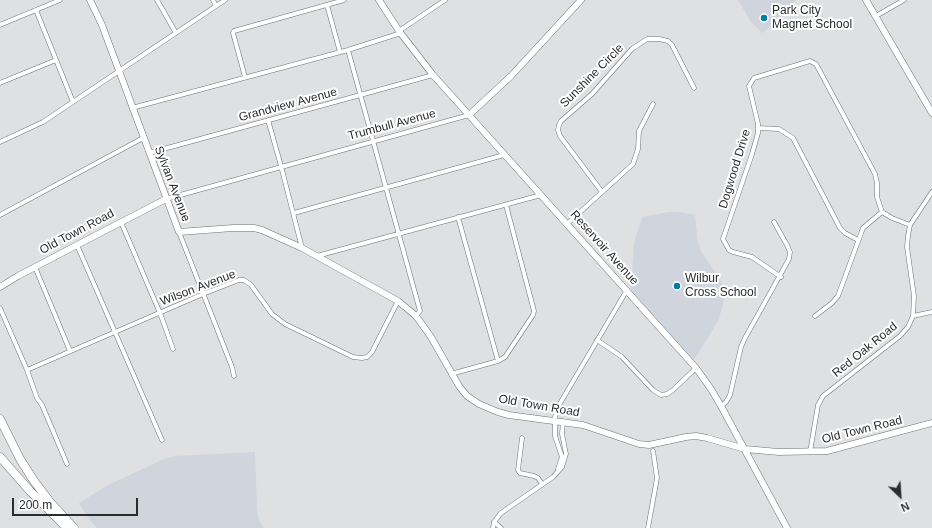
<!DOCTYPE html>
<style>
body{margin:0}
#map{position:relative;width:932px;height:528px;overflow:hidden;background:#dfe0e2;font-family:Arial,sans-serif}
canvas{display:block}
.north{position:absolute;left:880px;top:476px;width:40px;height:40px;-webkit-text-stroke:3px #fff;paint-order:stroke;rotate:155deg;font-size:11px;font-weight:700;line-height:16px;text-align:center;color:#2b2c2d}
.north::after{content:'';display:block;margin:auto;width:14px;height:18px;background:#2b2c2d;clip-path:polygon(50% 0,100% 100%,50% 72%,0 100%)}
.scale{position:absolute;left:12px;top:498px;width:126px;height:18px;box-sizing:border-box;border:2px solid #2b2c2d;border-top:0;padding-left:5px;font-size:12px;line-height:14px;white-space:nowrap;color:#2b2c2d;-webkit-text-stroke:3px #fff;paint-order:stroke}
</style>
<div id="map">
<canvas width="932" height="528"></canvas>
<div class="north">N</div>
<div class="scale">200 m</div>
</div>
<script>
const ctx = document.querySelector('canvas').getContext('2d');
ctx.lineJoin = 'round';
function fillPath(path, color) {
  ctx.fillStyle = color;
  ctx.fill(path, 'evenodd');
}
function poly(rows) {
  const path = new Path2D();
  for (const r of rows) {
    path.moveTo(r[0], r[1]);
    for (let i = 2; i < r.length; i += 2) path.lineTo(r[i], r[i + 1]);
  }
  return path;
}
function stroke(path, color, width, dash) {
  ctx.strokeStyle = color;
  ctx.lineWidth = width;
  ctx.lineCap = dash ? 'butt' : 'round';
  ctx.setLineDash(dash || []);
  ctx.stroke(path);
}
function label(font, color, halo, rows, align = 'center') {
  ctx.font = font + ' Arial,sans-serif';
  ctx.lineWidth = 4;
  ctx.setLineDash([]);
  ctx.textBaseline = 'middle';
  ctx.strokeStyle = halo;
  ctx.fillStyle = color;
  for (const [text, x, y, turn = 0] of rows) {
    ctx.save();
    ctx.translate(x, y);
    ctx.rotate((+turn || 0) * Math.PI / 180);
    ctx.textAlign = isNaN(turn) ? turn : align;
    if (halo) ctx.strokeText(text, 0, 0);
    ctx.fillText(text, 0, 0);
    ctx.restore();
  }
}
fillPath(poly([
 [738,0,796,0,778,21,762,33,751,22],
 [669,212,678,212,695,215,698,243,701,251,721,281,724,292,723,305,718,321,694,360,631,290,634,244,642,217],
 [255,452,257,508,259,520,264,528,97,528,88,518,79,503,108,485,162,460,175,456]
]), '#cfd4dd');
const street = poly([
 [157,0,176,33],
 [213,0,216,6],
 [327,5,340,52],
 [36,10,73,102],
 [876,16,904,0],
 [0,25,60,0],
 [399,31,445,0],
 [348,50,420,311,416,316],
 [245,77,233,33,234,31,344,0],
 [0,83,56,60],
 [132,108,348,50,401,33],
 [268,120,281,166,302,248],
 [758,128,779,129,793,138,840,228,845,233,858,240],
 [0,142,43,122,225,0],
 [149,153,433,75],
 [602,192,560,136,558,130,559,125,561,121,592,94,632,49,647,39,659,39,668,41,672,45,694,88],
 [166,199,469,115],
 [294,213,504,155],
 [0,215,143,138],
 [458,217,498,361],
 [121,222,160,313,173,349],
 [567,224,633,164,638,149,639,131,653,104],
 [179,232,232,367,234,376],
 [77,245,162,440],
 [317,256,541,195],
 [35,267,70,351],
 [781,277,752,257,733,252,729,250,723,239,752,154,758,133,758,124,749,86,754,78,810,61,816,64,875,174,877,183,877,197,882,212,892,218,910,225],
 [0,308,27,370,37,398,42,405,67,464],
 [815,316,832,303,838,296,863,228,882,212],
 [913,316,932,312],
 [597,340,622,357,653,390,661,395,667,394,673,390,696,368],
 [27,370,203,294,239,280,244,280,251,285,272,314,285,324,353,357,362,358,367,357,372,352,398,301],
 [451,374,498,361,505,357,533,315,534,311,506,205],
 [721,406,726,402,730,395,741,347,745,338,789,259,790,252,787,245,774,222],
 [554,420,559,405,627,290],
 [555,420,555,436,562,457,558,469],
 [522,438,518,470,520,473,534,476,538,478,542,484],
 [810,452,818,405,823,396,900,336,908,327,913,316,914,296,907,247,908,236,910,225,932,192],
 [494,522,501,528],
 [493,528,494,522,501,513,553,477,562,467,566,454,562,434,563,421],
 [648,528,657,478,653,451]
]);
const secondary = poly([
 [90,0,102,25,179,232,233,228,254,228,262,230,302,248,398,301,416,316,431,337,459,386,467,396,479,404,498,412,509,415,583,425,639,444,649,445,686,437,696,436,707,438,745,449,779,452,827,451,932,423],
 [379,0,399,31,433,75,696,368,711,389,721,406,787,528],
 [866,0,932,113],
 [469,115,511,76,581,0],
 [0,287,18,276,77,245,166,199]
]);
const highway = poly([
 [0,419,20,459,34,481,50,502,74,528],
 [0,457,30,491,66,527]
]);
stroke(street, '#6e7072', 5);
stroke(secondary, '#6e7072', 7);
stroke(highway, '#6e7072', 9);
stroke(street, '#fff', 4);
stroke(secondary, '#fff', 6);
stroke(highway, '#fff', 8);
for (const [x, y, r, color] of [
 [764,18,4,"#057ca4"],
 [677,286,4,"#057ca4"]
]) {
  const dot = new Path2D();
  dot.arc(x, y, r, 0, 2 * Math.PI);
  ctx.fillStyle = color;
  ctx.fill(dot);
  stroke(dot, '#fff', 1.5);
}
label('12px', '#2b2c2d', '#fff', [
 ["Park City",772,11],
 ["Magnet School",772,25],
 ["Wilbur",685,279],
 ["Cross School",685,293]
], 'left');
label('12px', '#2b2c2d', '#fff', [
 ["Sunshine Circle",592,76,-45],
 ["Grandview Avenue",288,105,-15],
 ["Trumbull Avenue",392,125,-15],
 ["Dogwood Drive",735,169,-73],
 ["Sylvan Avenue",172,184,69],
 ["Old Town Road",77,232,-28],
 ["Reservoir Avenue",604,248,48],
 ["Wilson Avenue",198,288,-21],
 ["Red Oak Road",865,350,-39],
 ["Old Town Road",539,406,10],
 ["Old Town Road",862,430,-14]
]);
</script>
